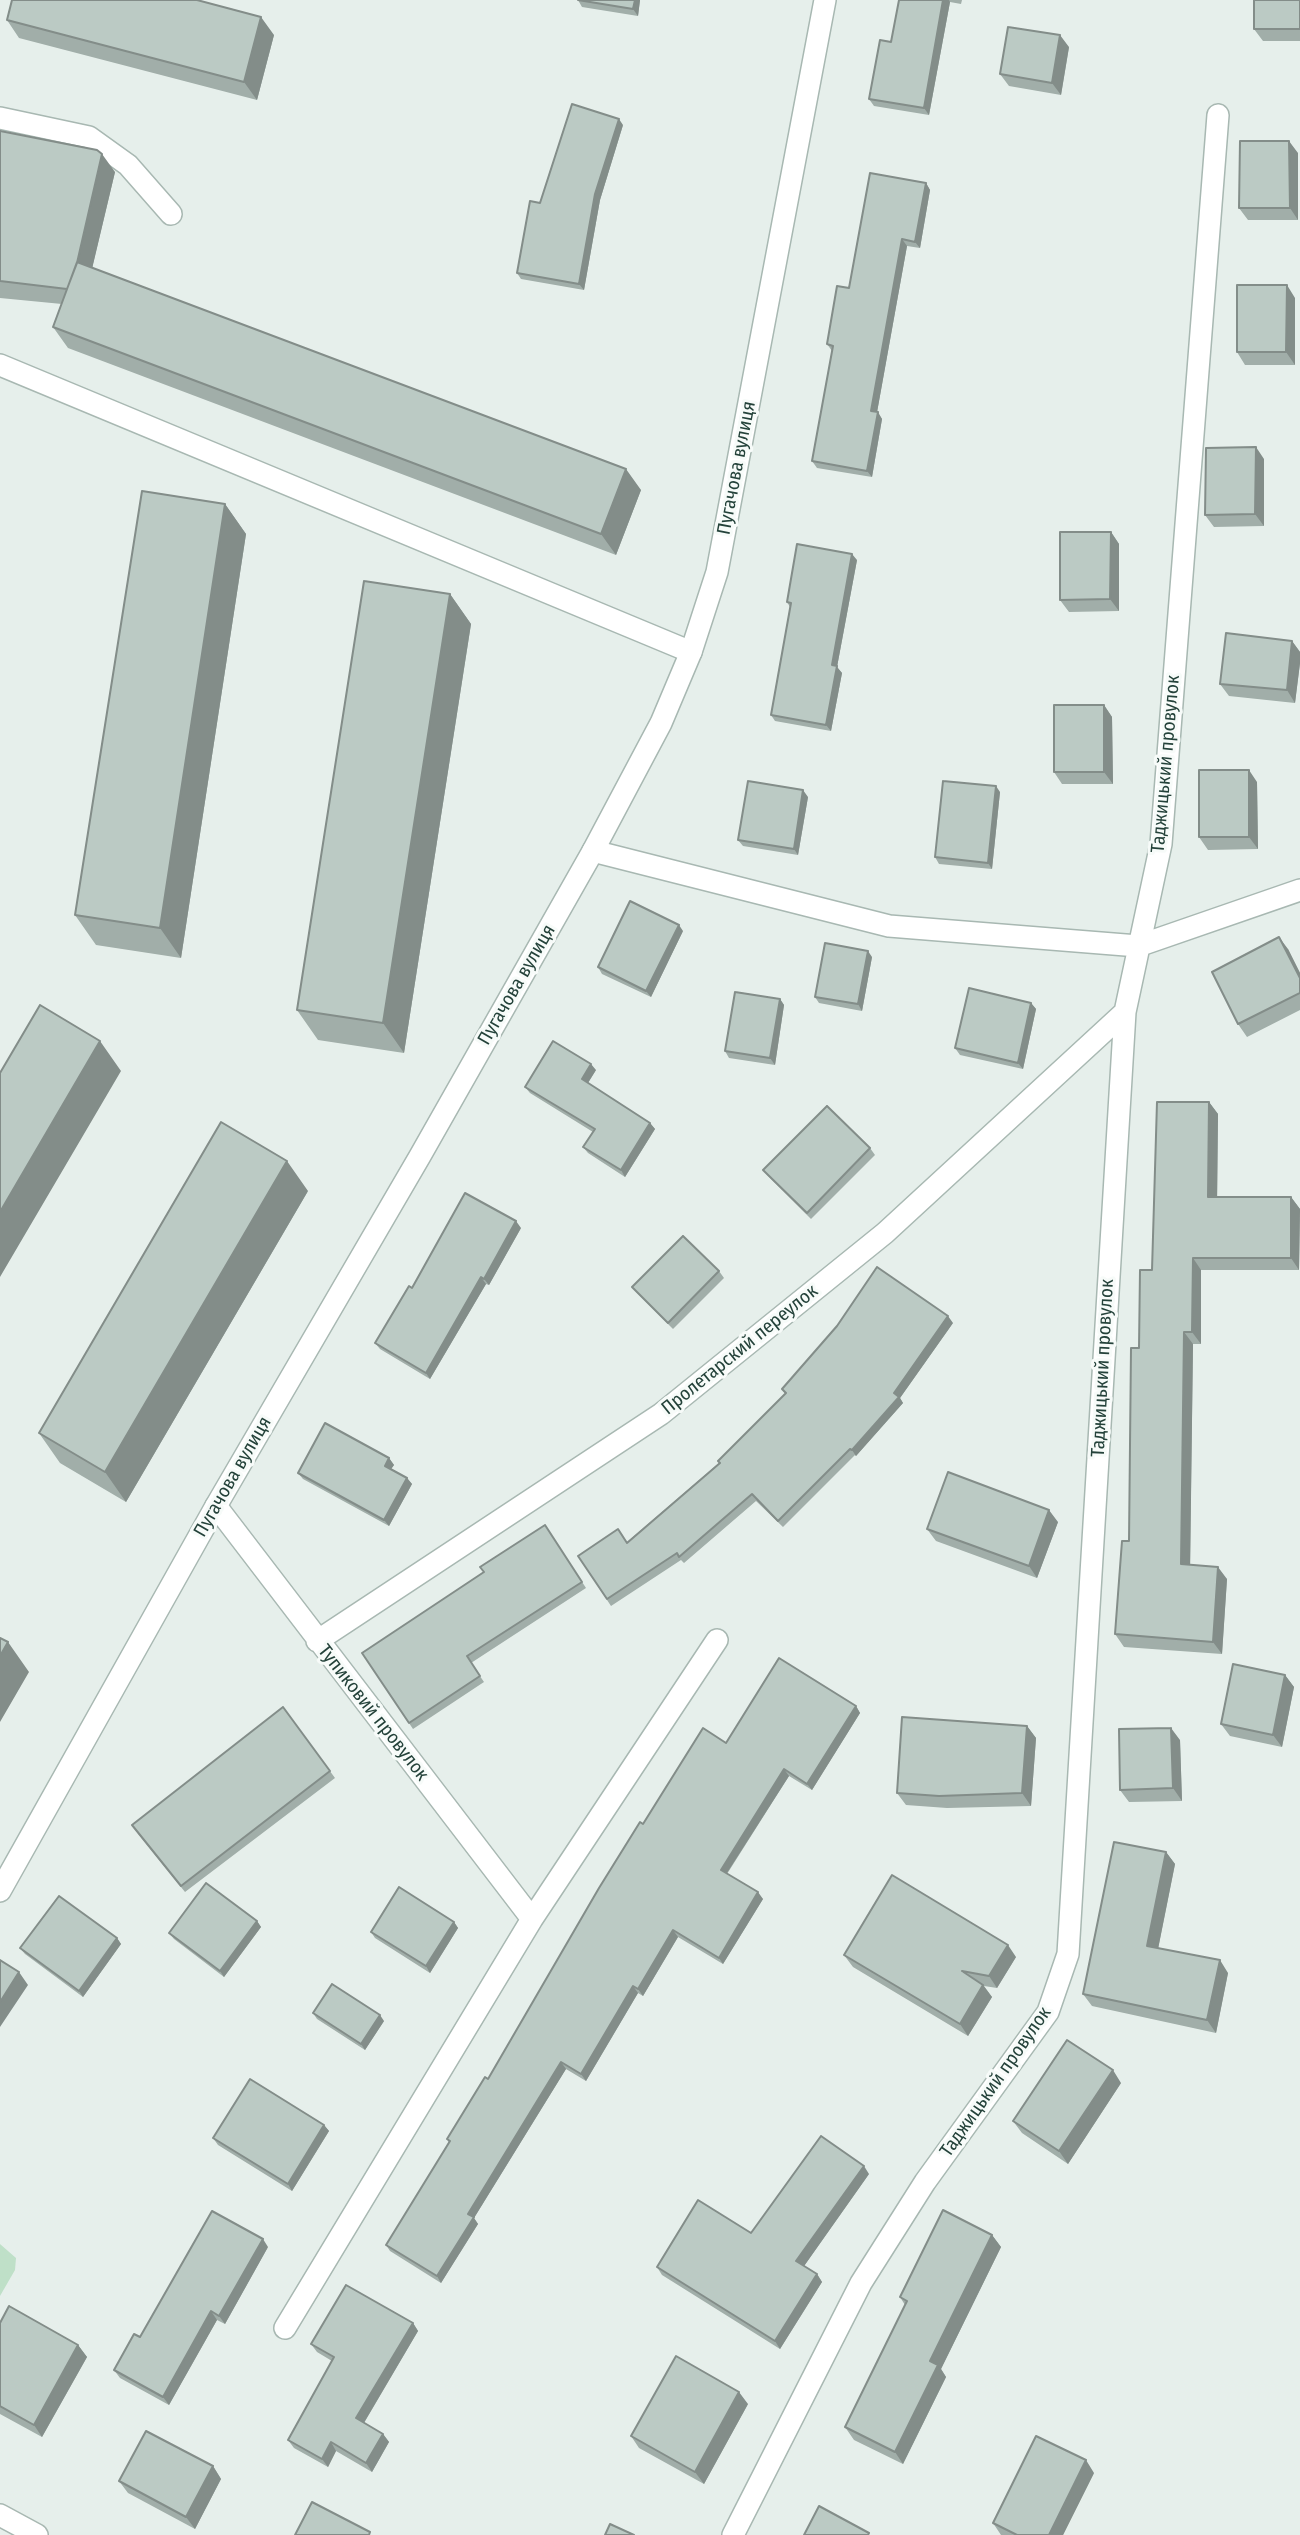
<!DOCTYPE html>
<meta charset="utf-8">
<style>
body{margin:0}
canvas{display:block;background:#e6efeb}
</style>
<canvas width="1300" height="2535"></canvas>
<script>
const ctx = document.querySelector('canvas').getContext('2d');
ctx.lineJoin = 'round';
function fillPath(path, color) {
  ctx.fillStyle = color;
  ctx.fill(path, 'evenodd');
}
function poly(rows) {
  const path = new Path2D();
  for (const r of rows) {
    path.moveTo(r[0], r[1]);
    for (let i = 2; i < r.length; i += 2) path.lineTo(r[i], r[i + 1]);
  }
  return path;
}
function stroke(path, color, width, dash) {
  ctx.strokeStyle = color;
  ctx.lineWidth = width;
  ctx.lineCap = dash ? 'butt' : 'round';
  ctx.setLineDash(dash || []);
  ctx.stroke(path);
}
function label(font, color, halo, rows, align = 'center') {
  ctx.font = font + ' "Fira Sans Condensed",sans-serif';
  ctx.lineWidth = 6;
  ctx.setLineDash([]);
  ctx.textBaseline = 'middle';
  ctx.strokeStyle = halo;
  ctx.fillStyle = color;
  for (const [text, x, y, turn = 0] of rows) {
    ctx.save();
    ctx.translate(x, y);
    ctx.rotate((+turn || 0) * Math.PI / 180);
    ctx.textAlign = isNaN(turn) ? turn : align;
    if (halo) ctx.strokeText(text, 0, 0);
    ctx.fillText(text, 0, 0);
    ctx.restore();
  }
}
fillPath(poly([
 [0,2244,16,2258,15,2270,0,2296]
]), '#bfe0c8');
const service = poly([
 [0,118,89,137,128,165,171,214]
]);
const minor = poly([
 [0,365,691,652],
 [593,851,889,926,1138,946,1300,890],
 [216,1506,532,1919],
 [317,1641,661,1414,885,1233,1125,1012],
 [285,2328,532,1919,717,1640],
 [0,2515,37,2535],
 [733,2535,861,2283,925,2182,1048,2012,1068,1954,1125,1012,1161,844,1218,115]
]);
const tertiary = poly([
 [0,1891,216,1506,420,1156,593,851,661,723,691,652,717,572,825,0]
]);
stroke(service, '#a8b8b2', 24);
stroke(minor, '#a8b8b2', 24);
stroke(tertiary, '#a8b8b2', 24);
stroke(service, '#fff', 21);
stroke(minor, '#fff', 21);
stroke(tertiary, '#fff', 21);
fillPath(poly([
 [578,0,640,0,638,16,582,7],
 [899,0,962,0,961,4,950,2,929,115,874,106,869,99,891,42],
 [1300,0,1300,41,1263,41,1254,29],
 [7,20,274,35,257,100,19,38],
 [1069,47,1061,95,1009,86,1000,74],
 [623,125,600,200,584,290,521,279,517,273,540,203],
 [0,131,115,172,92,268,641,490,616,555,68,348,53,327,62,304,0,298],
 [1298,153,1298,220,1248,220,1239,208],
 [926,183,930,190,920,248,907,246,877,412,882,419,872,477,817,468,812,461,832,351,827,344,849,288],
 [1295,298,1295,365,1245,365,1237,352],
 [1264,459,1264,526,1214,527,1205,515],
 [225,504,246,534,181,958,96,945,75,915],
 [1111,532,1119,544,1119,611,1069,612,1060,600],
 [857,560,837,667,842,673,831,731,775,721,771,715,790,607,787,602],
 [450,594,471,624,404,1053,318,1040,297,1010],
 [1292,641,1300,652,1300,663,1295,703,1229,696,1220,684],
 [1104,705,1112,717,1113,784,1062,784,1054,772],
 [1257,782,1258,849,1208,850,1199,837],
 [1000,792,992,869,939,864,935,857],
 [808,797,798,855,743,846,738,840],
 [683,931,651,997,602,974,598,967],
 [1288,949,1300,973,1300,1010,1247,1037,1238,1024],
 [872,957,862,1011,819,1003,815,997],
 [780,999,784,1005,775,1065,729,1058,725,1051],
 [1031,1003,1036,1009,1023,1069,960,1055,955,1048],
 [596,1070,588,1083,650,1123,655,1129,625,1177,588,1153,583,1147,593,1132,530,1093,525,1087],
 [1209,1102,1218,1114,1217,1197,1291,1197,1300,1209,1299,1270,1201,1270,1201,1344,1193,1344,1190,1565,1227,1579,1222,1654,1124,1647,1115,1634,1129,1541,1152,1270],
 [870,1148,875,1155,811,1219,768,1176,763,1170],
 [308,1191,126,1502,60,1463,39,1433],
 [521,1228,489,1285,486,1284,430,1379,380,1349,375,1343,412,1288],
 [719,1271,724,1278,673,1329,637,1293,632,1287],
 [953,1323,900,1398,903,1403,856,1456,855,1455,783,1527,756,1501,684,1563,681,1560,611,1606,578,1556,627,1542,719,1463,785,1394,782,1389],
 [389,1458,394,1465,391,1469,407,1478,412,1484,389,1526,303,1479,298,1473],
 [1058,1522,1037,1578,936,1541,927,1529],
 [545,1525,586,1588,471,1663,484,1682,413,1729,362,1653,484,1572],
 [1285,1675,1294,1687,1282,1747,1230,1736,1221,1724],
 [856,1706,860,1713,812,1790,789,1776,727,1874,763,1899,723,1964,678,1937,643,1996,638,1993,586,2081,566,2069,474,2218,478,2224,441,2283,390,2251,386,2245,449,2143,447,2139,488,2079,643,1824,726,1743],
 [283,1707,335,1778,185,1892,136,1831],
 [1027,1726,1036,1738,1031,1806,947,1808,906,1805,897,1793],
 [1180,1740,1182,1801,1129,1802,1120,1790],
 [1166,1852,1175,1864,1158,1949,1228,1973,1216,2033,1092,2006,1083,1994],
 [257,1921,261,1927,224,1977,174,1939,169,1933],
 [454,1922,458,1928,430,1973,375,1938,371,1932],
 [117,1938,121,1944,83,1997,25,1954,20,1948],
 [844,1955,1016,1957,997,1988,984,1986,992,1997,968,2036,853,1967],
 [313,2013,384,2021,365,2050,317,2019],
 [1121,2083,1068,2164,1022,2133,1013,2121],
 [324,2125,329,2131,292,2191,218,2145,213,2138],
 [869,2174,804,2266,817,2274,822,2282,780,2349,662,2275,657,2267,751,2233],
 [992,2235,1001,2247,941,2369,946,2377,903,2464,854,2440,845,2427,905,2305,900,2297],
 [268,2247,225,2324,217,2320,169,2405,120,2378,114,2370,140,2337],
 [0,2323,78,2345,87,2357,42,2437,0,2414],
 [413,2323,418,2331,364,2423,383,2434,389,2442,372,2472,336,2451,328,2467,294,2448,288,2440,332,2361,317,2352,311,2344],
 [748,2404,704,2484,639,2448,631,2436],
 [213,2466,221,2479,195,2529,128,2493,119,2481],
 [1094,2473,1063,2535,1001,2535,993,2523]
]), '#a1aea9');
fillPath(poly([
 [635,0,640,0,638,16,633,9],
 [943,0,949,0,950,2,929,115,924,108],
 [261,17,274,35,257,100,244,82],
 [1060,35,1069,47,1061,95,1052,83],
 [619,119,623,125,600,200,584,290,579,284,595,194],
 [1289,141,1298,153,1298,220,1290,208],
 [102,154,115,172,83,307,71,289],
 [926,183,930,190,920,248,915,242],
 [902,239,907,246,876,418,871,411],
 [1287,285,1295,298,1295,365,1286,352],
 [878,412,882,419,872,477,867,471],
 [1256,447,1264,459,1264,526,1255,514],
 [626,469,641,490,616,555,601,534],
 [225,504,246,534,181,958,160,928],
 [1111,532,1119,544,1119,611,1110,599],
 [852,554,857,560,837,667,842,673,831,731,826,725,832,665],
 [450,594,471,624,404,1053,383,1023],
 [1292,641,1300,652,1300,663,1295,703,1287,690],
 [1104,705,1112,717,1113,784,1104,772],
 [1249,770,1257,782,1258,849,1249,837],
 [996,786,1000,792,992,869,988,863],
 [803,790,808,797,798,855,794,849],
 [679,925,683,931,651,997,646,991],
 [1279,937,1288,949,1300,973,1300,978],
 [868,951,872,957,862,1011,858,1004],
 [780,999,784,1005,775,1065,770,1058],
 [1031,1003,1036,1009,1023,1069,1018,1063],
 [100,1041,121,1071,0,1277,0,1212],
 [591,1064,596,1070,586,1086,582,1079],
 [1209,1102,1218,1114,1217,1209,1208,1197],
 [650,1123,655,1129,625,1177,621,1170],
 [287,1161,308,1191,126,1502,105,1472],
 [1291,1197,1300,1209,1299,1270,1291,1258],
 [516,1221,521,1228,489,1285,484,1279],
 [1193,1258,1201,1270,1201,1344,1192,1332],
 [481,1277,486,1284,430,1379,426,1373],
 [948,1316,953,1323,900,1398,903,1403,856,1456,852,1450,894,1393],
 [1184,1332,1193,1344,1190,1576,1181,1564],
 [389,1458,394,1465,389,1472,385,1466],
 [407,1478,412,1484,389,1526,384,1520],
 [1049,1510,1058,1522,1037,1578,1029,1566],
 [1218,1567,1227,1579,1222,1654,1213,1642],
 [8,1642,29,1672,0,1722,0,1656],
 [1285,1675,1294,1687,1282,1747,1273,1735],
 [856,1706,860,1713,812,1790,807,1784],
 [1027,1726,1036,1738,1031,1806,1022,1793],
 [1171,1728,1180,1740,1182,1801,1173,1788],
 [784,1769,789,1776,725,1876,721,1870],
 [1166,1852,1175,1864,1156,1959,1147,1946],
 [758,1892,763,1899,723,1964,719,1958],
 [257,1921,261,1927,224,1977,220,1971],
 [454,1922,458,1928,430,1973,426,1966],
 [673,1930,678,1937,643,1996,638,1989],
 [117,1938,121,1944,83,1997,79,1991],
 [1008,1945,1016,1957,997,1988,989,1976],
 [1220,1960,1228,1973,1216,2033,1207,2020],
 [19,1972,28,1985,0,2027,0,2002],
 [983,1985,992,1997,968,2036,960,2024],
 [633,1986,638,1993,586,2081,581,2074],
 [380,2015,384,2021,365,2050,361,2044],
 [561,2062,566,2069,474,2218,478,2224,441,2283,437,2276,468,2214],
 [1113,2070,1121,2083,1068,2164,1059,2151],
 [324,2125,329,2131,292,2191,288,2184],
 [864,2166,869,2174,802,2269,796,2261],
 [992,2235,1001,2247,941,2369,946,2377,903,2464,895,2452,930,2361],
 [263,2239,268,2247,225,2324,219,2316],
 [817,2274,822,2282,780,2349,775,2341],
 [211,2311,217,2320,169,2405,163,2397],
 [413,2323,418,2331,362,2426,356,2418],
 [78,2345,87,2357,42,2437,34,2425],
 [739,2392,748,2404,704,2484,695,2472],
 [383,2434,389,2442,372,2472,366,2463],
 [331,2442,336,2451,328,2467,322,2459],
 [1086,2460,1094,2473,1063,2535,1049,2535],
 [213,2466,221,2479,195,2529,186,2517]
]), '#838d89');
const building = poly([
 [12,0,197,0,261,17,244,82,7,20,12,0],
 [578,0,635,0,633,9,578,0],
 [899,0,943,0,924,108,869,99,880,40,891,42,899,0],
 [1254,0,1300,0,1300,29,1254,29,1254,0],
 [1008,27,1060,35,1052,83,1000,74,1008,27],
 [572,104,619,119,595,194,579,284,517,273,530,201,540,203,572,104],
 [0,131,97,150,102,154,77,263,67,289,0,281,0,131],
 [1240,141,1289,141,1290,208,1239,208,1240,141],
 [870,173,926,183,915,242,902,239,871,411,878,412,867,471,812,461,833,346,827,344,837,286,849,288,870,173],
 [77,262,626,469,601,534,53,327,77,262],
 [1237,285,1287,285,1286,352,1237,352,1237,285],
 [1256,447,1255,514,1205,515,1206,448,1256,447],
 [142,491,225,504,160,928,75,915,142,491],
 [1060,532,1111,532,1110,599,1060,600,1060,532],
 [797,544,852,554,832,665,837,666,826,725,771,715,791,603,787,602,797,544],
 [364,581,450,594,383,1023,297,1010,364,581],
 [1226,633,1292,641,1287,690,1220,684,1226,633],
 [1054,705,1104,705,1104,772,1054,772,1054,705],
 [1199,770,1249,770,1249,837,1199,837,1199,770],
 [748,781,803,790,794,849,738,840,748,781],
 [943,781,996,786,988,863,935,857,943,781],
 [630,901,679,925,646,991,598,967,630,901],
 [1279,937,1300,978,1300,993,1238,1024,1212,972,1279,937],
 [825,943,868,951,858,1004,815,997,825,943],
 [969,988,1031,1003,1018,1063,955,1048,969,988],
 [735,992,780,999,770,1058,725,1051,735,992],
 [40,1005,100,1041,0,1212,0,1073,40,1005],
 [553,1041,591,1064,582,1079,650,1123,621,1170,583,1147,595,1129,525,1087,553,1041],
 [1157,1102,1209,1102,1208,1197,1291,1197,1291,1258,1193,1258,1192,1332,1184,1332,1181,1564,1218,1567,1213,1642,1115,1634,1122,1541,1129,1541,1131,1348,1139,1348,1140,1270,1152,1270,1157,1102],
 [827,1106,870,1148,807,1213,763,1170,827,1106],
 [221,1122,287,1161,105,1472,39,1433,221,1122],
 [465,1193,516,1221,484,1279,481,1277,426,1373,375,1343,409,1286,412,1288,465,1193],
 [683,1236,719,1271,668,1323,632,1287,683,1236],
 [877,1267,948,1316,894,1393,899,1397,852,1450,850,1449,778,1521,752,1494,679,1557,677,1553,607,1599,578,1556,618,1529,627,1543,720,1463,718,1461,786,1393,782,1389,837,1326,877,1267],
 [325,1423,389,1458,385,1466,407,1478,384,1520,298,1473,325,1423],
 [948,1472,1049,1510,1029,1566,927,1529,948,1472],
 [545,1525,582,1582,467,1656,480,1676,409,1723,362,1653,484,1572,480,1567,545,1525],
 [0,1638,8,1642,0,1656,0,1638],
 [779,1658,856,1706,807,1784,784,1769,721,1870,758,1892,719,1958,673,1930,638,1989,633,1986,581,2074,561,2062,468,2214,474,2217,437,2276,386,2245,450,2141,447,2139,485,2077,488,2079,599,1888,640,1822,643,1824,703,1728,726,1743,779,1658],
 [1233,1664,1285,1675,1273,1735,1221,1724,1233,1664],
 [283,1707,330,1771,181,1886,132,1825,283,1707],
 [902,1717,1027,1726,1022,1793,939,1796,897,1793,902,1717],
 [1171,1728,1173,1788,1120,1790,1119,1729,1171,1728],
 [1114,1842,1166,1852,1147,1946,1220,1960,1207,2020,1083,1994,1114,1842],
 [892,1875,1008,1945,989,1976,962,1971,983,1985,960,2024,844,1955,892,1875],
 [206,1883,257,1921,220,1971,169,1933,206,1883],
 [399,1887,454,1922,426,1966,371,1932,399,1887],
 [59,1896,117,1938,79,1991,20,1948,59,1896],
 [0,1960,19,1972,0,2002,0,1960],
 [332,1984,380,2015,361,2044,313,2013,332,1984],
 [1067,2040,1113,2070,1059,2151,1013,2121,1067,2040],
 [250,2079,324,2125,288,2184,213,2138,250,2079],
 [821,2136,864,2166,796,2261,817,2274,775,2341,657,2267,698,2200,751,2233,821,2136],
 [943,2210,992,2235,930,2361,938,2365,895,2452,845,2427,907,2301,900,2297,943,2210],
 [212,2211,263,2239,219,2316,211,2311,163,2397,114,2370,134,2334,140,2337,212,2211],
 [346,2285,413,2323,356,2418,383,2434,366,2463,331,2442,322,2459,288,2440,334,2357,311,2344,346,2285],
 [9,2306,78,2345,34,2425,0,2406,0,2323,9,2306],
 [676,2356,739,2392,695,2472,631,2436,676,2356],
 [146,2431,213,2466,186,2517,119,2481,146,2431],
 [1036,2436,1086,2460,1049,2535,1017,2535,993,2523,1036,2436],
 [312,2502,370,2532,369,2535,295,2535,312,2502],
 [819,2506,869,2533,868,2535,804,2535,819,2506],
 [610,2524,634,2535,605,2535,610,2524]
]);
fillPath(building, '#bbcac4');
stroke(building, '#838d89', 2);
label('19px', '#24423a', '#f7fbf9', [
 ["Пугачова вулиця",737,468,-79],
 ["Таджицький провулок",1166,764,-85],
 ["Пугачова вулиця",517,985,-60],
 ["Пролетарский переулок",740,1350,-39],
 ["Таджицький провулок",1103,1368,-87],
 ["Пугачова вулиця",233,1477,-60],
 ["Тупиковий провулок",373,1713,52],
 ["Таджицький провулок",996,2082,-55]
]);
</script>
